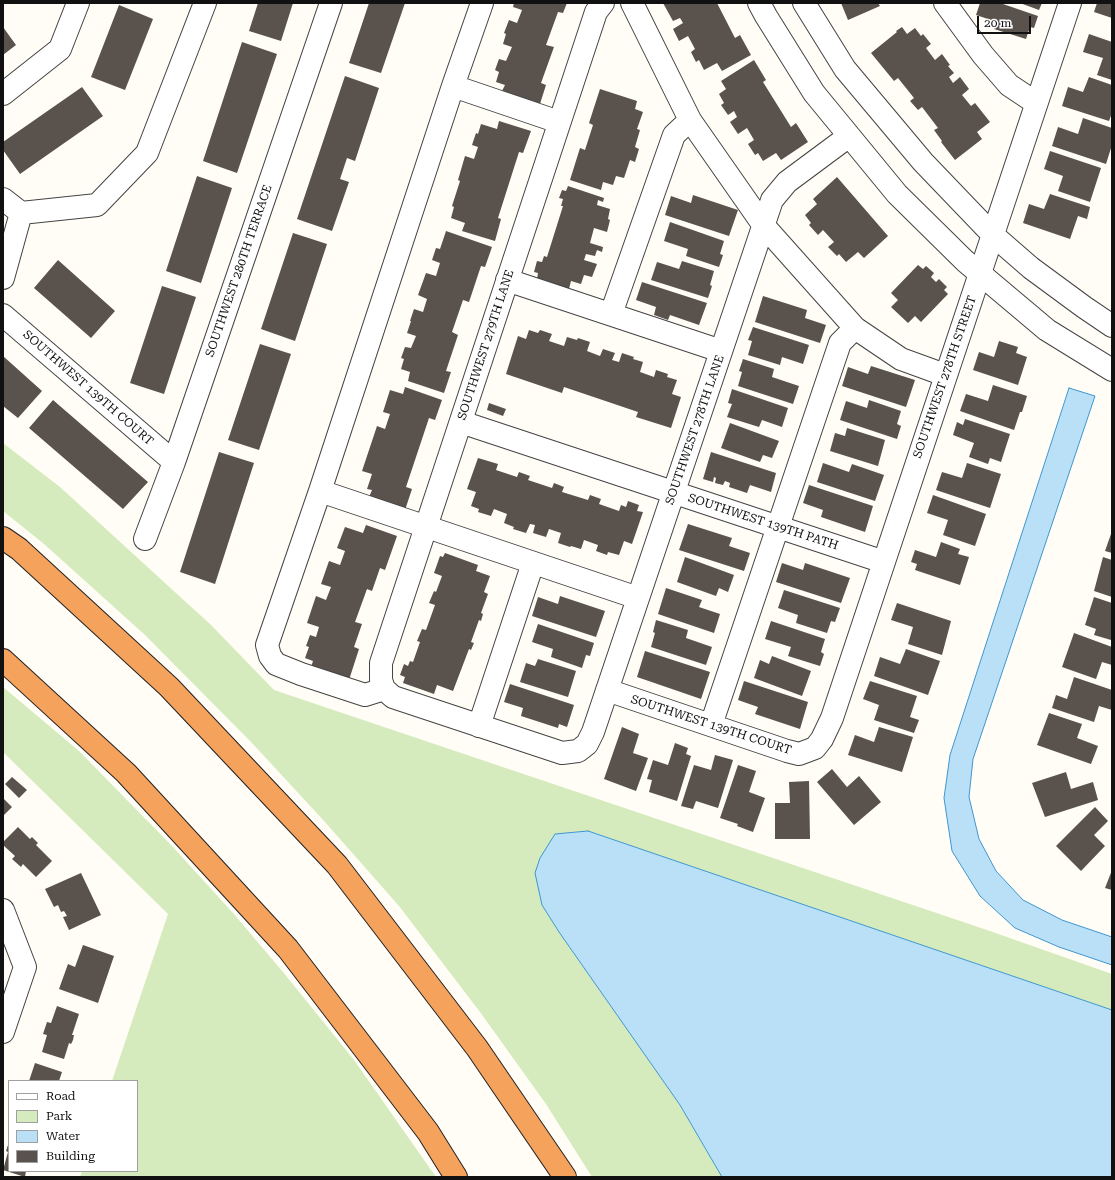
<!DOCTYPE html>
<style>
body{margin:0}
#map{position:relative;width:1115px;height:1180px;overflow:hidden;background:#fffdf5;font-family:"Roboto Serif",serif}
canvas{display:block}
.frame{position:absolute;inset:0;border:4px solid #111;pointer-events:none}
.legend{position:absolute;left:8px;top:1080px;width:130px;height:92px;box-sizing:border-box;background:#fff;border:1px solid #a0a0a0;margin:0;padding:5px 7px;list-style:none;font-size:12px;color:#111}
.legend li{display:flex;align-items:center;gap:8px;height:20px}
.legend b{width:20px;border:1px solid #a0a0a0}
.scale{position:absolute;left:977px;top:16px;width:54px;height:18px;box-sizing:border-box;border:2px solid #111;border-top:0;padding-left:5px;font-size:12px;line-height:14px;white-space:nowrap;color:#111;-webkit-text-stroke:3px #fff;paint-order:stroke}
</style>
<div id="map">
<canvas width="1115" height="1180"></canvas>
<div class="frame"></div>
<ul class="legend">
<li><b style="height:5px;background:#fff"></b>Road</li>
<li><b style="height:11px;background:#d5ebbd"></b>Park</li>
<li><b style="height:11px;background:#b9e0f7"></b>Water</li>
<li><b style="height:11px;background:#5a524d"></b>Building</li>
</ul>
<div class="scale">20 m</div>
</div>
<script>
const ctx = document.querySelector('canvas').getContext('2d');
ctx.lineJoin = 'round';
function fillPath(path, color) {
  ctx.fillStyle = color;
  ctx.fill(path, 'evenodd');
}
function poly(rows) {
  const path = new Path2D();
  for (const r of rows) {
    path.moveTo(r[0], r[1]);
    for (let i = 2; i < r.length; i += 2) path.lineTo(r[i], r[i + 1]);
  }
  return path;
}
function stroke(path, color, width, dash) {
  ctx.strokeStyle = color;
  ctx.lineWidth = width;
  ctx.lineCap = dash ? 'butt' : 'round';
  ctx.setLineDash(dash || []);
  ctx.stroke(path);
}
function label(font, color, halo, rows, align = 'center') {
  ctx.font = font + ' "Roboto Serif",serif';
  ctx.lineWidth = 4;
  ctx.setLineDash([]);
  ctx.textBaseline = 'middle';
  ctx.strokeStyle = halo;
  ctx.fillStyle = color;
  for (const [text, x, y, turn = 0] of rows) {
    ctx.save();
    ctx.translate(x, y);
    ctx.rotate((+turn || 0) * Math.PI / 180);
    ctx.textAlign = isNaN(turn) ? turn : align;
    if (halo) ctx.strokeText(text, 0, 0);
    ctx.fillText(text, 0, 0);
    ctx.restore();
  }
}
fillPath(poly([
 [3,443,60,487,211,625,274,690,987,930,1112,974,1112,1010,588,831,555,834,542,905,559,932,680,1105,722,1177,592,1177,546,1104,480,1012,399,906,325,822,252,743,145,635,44,544,3,511],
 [3,687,79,751,172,846,233,913,283,972,354,1060,436,1177,80,1177,82,1171,137,1171,137,1081,112,1081,168,914,3,752]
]), '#d5ebbd');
const water = poly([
 [1069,388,1095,396,973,759,969,797,979,839,996,871,1023,900,1062,920,1112,937,1112,965,1059,947,1015,928,980,896,952,851,944,798,950,755,1069,388],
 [588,831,1112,1010,1112,1177,722,1177,680,1105,559,932,542,905,535,873,540,858,555,834,588,831]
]);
fillPath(water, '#b9e0f7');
stroke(water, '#3f96cf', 1);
fillPath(poly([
 [258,3,293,3,281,41,249,31],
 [369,3,405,3,381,73,349,63],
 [514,3,567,3,563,13,558,12,546,45,554,47,541,83,546,85,539,107,501,93,505,85,496,82,499,72,495,70,499,59,506,61,512,47,503,44,506,34,504,33,509,20,517,23,522,10,513,7],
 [663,3,717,3,735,38,740,35,751,55,722,71,717,63,704,70,699,60,696,62,691,52,695,49,688,36,679,41,673,29,683,23,680,18,673,21],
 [841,3,878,3,880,6,848,20],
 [980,3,1000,3,1038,16,1034,28,1030,27,1026,39,994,29,997,22,976,15],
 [1020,3,1042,3,1039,10],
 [1097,3,1112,3,1112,18,1094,12],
 [119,5,153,19,125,90,91,77],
 [3,27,16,45,3,55],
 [902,27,907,34,915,28,921,36,923,34,931,44,926,48,935,60,942,54,950,65,948,66,954,73,949,77,953,83,960,77,969,89,962,95,971,106,975,103,990,122,977,132,982,139,955,160,941,142,942,141,934,130,938,128,922,107,918,110,910,101,914,98,898,78,894,81,871,53,897,32,896,31],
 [1089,34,1112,42,1112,80,1097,75,1103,58,1083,52],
 [242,42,277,54,237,173,203,161],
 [754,60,766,80,763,82,791,127,796,123,808,142,781,160,776,153,763,161,758,153,755,155,748,144,754,140,747,128,738,134,730,122,737,117,734,111,728,115,721,105,724,103,719,94,726,89,721,81],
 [345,76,379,88,355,161,347,158,340,179,349,182,332,231,297,219],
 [1089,77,1112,85,1112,113,1109,121,1062,106,1068,87,1083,92],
 [82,87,103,116,20,174,3,150,3,142],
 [600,89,637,101,635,109,643,112,637,129,640,130,635,147,639,149,635,162,630,160,624,178,616,176,613,185,603,182,601,190,570,180,580,148,585,150,593,125,589,123],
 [1083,118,1112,128,1112,145,1106,164,1052,146,1058,127,1078,134],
 [499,121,531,131,523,153,519,152,498,218,501,219,495,241,462,231,465,223,451,218,454,207,452,206,460,181,458,180,465,156,474,159,478,147,472,145,476,133,478,134,481,124,497,129],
 [1050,151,1101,168,1090,202,1058,191,1063,176,1044,169],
 [197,176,232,188,201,283,166,271],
 [837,177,888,236,864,258,858,252,846,262,839,254,837,256,828,247,834,242,823,230,818,235,809,225,811,223,805,215,817,204,813,199],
 [568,186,604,198,603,202,598,200,597,205,610,209,608,219,610,220,607,232,594,228,590,243,603,247,602,252,597,250,595,256,586,254,584,260,597,264,592,277,584,275,581,284,571,281,569,289,537,279,538,273,534,272,537,261,542,262,544,256,547,257,563,206,561,206,563,199,559,198,562,190,566,191],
 [1050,194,1090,207,1087,219,1078,216,1070,239,1023,223,1029,204,1044,209],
 [693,195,738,210,729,236,665,215,671,196,691,203],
 [670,222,724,241,720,254,723,255,719,267,686,256,688,249,664,241],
 [446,231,492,247,485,267,481,266,469,302,463,300,452,332,458,335,446,371,451,372,444,393,408,381,410,372,401,369,404,359,401,358,405,347,411,348,416,336,407,333,411,321,410,321,414,309,423,312,427,299,418,295,426,273,436,276,440,263,432,260,436,248,440,249],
 [293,233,327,244,295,341,261,329],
 [58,260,115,311,91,338,34,288],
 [682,261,714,271,710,285,712,286,708,298,651,280,657,262,679,269],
 [918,265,923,269,926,266,934,273,931,277,936,282,939,279,947,287,944,290,948,294,921,322,915,316,908,323,891,307,898,300,891,293],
 [642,282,707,303,699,325,670,315,668,320,654,315,656,307,636,300],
 [162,286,196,297,164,394,130,383],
 [763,296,807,310,805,318,826,325,820,343,755,322],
 [753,327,809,345,803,364,782,357,780,365,748,355,752,341,748,340],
 [529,330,538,333,540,330,552,334,549,341,564,346,567,337,577,340,578,338,590,342,587,351,600,356,603,349,615,353,612,360,619,362,622,353,634,357,633,359,643,362,640,372,654,377,656,370,668,374,667,377,677,380,672,394,681,397,671,428,636,417,638,412,564,387,562,393,506,374,518,336,526,339],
 [999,341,1018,347,1016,353,1027,357,1018,385,973,370,979,352,994,357],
 [260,344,291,354,259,450,228,440],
 [3,356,42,391,18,418,3,406],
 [743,359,774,369,772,377,799,386,793,404,738,386,742,372,739,371],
 [871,366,915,380,906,407,842,386,848,367,868,374],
 [993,385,1027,396,1022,412,1020,412,1014,430,960,411,966,394,988,401],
 [405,387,442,400,435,420,429,418,406,487,412,489,405,510,369,497,372,490,367,489,372,474,362,471,377,426,385,429,390,414,383,412,390,390,403,394],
 [732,389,788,408,782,427,762,420,759,427,727,417,732,404,728,403],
 [53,400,148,482,123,509,29,428],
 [869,400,901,411,897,424,901,426,897,439,840,420,846,401,867,408],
 [489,403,506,409,503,416,487,410],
 [965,419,1010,434,1001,462,990,458,988,464,969,457,974,443,953,435,957,422,963,425],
 [730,423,779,441,772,458,763,455,760,462,721,448],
 [847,428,885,440,878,466,830,451,835,433,845,436],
 [219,452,254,463,215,584,180,572],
 [711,452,776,473,771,492,750,485,747,493,729,487,730,483,725,481,723,485,715,483,716,478,714,477,713,482,703,479],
 [478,458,498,464,496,470,517,477,519,472,530,476,528,480,552,488,554,483,564,487,562,492,588,500,590,495,601,499,599,504,619,511,621,505,626,507,628,501,639,505,637,511,643,512,632,544,624,541,619,555,608,552,607,555,596,551,598,545,584,540,581,549,571,546,570,547,558,543,561,533,549,529,546,537,533,533,535,525,530,524,526,533,513,529,514,527,504,523,507,514,494,509,491,516,478,512,479,509,471,506,476,492,467,489],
 [823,463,849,472,852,464,884,475,875,501,817,482],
 [967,463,1001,474,990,508,936,490,942,472,962,478],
 [809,485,873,506,865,532,821,517,823,510,803,503],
 [933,495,986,514,975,546,943,535,948,520,927,513],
 [688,524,732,538,729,546,750,553,744,571,679,550],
 [366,525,397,536,385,570,380,568,372,591,367,589,355,622,362,624,354,647,359,649,348,683,310,670,313,661,305,658,309,647,306,646,310,635,316,637,319,627,307,623,316,596,326,600,331,587,321,584,329,561,340,565,345,551,337,548,345,527,363,533],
 [1112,531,1112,553,1105,551],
 [941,542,960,549,958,554,969,557,960,585,915,570,917,564,911,562,915,550,936,557],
 [445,553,478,565,476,571,490,576,484,592,488,594,481,613,483,614,481,621,479,620,471,642,474,643,471,650,469,649,453,691,437,685,434,694,403,683,405,677,400,675,404,664,408,666,410,661,413,662,420,642,417,641,422,629,426,630,435,605,429,603,434,591,436,592,442,576,434,573,440,556,443,557],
 [685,557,734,575,728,592,719,588,716,596,677,582],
 [1103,557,1112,560,1112,597,1094,591],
 [782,563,803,570,805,563,850,578,841,603,776,582],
 [666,588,702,600,699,607,720,614,714,633,658,614],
 [784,590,840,608,835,622,831,621,827,633,796,623,798,615,778,608],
 [560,596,605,611,596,637,532,616,538,597,558,604],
 [1094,597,1112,603,1111,640,1094,635,1096,629,1085,625],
 [897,603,951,621,942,655,908,644,913,627,891,620],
 [656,620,688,630,686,638,712,647,706,665,651,647,655,633,653,632],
 [771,621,825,639,821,652,824,654,820,666,788,656,791,647,765,639],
 [538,624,594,643,590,656,586,655,582,668,551,657,553,649,532,642],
 [1074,633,1112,647,1112,665,1102,662,1096,679,1062,667],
 [906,649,940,661,928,695,874,676,880,657,900,664],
 [645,651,710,672,701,699,637,677],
 [772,656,811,671,802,696,754,678,760,660,769,664],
 [538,659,576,671,568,697,520,682,526,663,535,666],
 [1074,677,1112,690,1112,710,1099,706,1094,722,1052,708,1056,695,1067,699],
 [744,681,808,702,800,729,755,714,758,707,738,700],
 [870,681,917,696,910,717,919,720,914,733,874,720,879,705,863,699],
 [510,684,574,705,567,727,559,724,558,728,521,716,523,708,504,702],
 [1049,713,1082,724,1077,738,1098,746,1091,764,1037,745],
 [622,727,639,734,633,753,648,758,636,791,604,779],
 [879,727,913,737,902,772,848,755,855,735,874,742],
 [675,743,688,748,686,754,691,756,677,801,649,792,652,780,647,779,653,760,668,765],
 [715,755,733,760,718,808,696,801,693,809,681,806,694,765,711,770],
 [738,765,756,771,749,792,765,798,753,832,737,826,738,824,720,818],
 [832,769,847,787,859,776,881,802,854,825,817,782],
 [1066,772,1071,789,1093,782,1098,800,1045,817,1032,783],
 [12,777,27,790,19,798,5,784],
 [809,781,810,839,775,839,775,803,790,803,789,782],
 [3,798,12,807,3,816],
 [1095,807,1108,821,1094,835,1105,846,1081,871,1056,846],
 [18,827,30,839,32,837,38,843,36,845,52,861,36,877,23,864,21,867,12,859,15,856,3,845,3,842],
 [1112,870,1112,890,1105,888],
 [81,873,101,915,69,930,63,917,67,916,64,911,61,912,58,905,54,907,45,889],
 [83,945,114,956,98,1003,59,989,68,964,75,967],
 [57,1006,79,1014,72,1035,74,1035,73,1040,71,1044,69,1043,64,1059,42,1052,47,1035,43,1034,47,1022,51,1023],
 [35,1063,62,1072,59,1081,29,1081],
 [9,1142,9,1171,26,1171,25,1177,3,1170,8,1152,6,1151]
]), '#5a524d');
const minor = poly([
 [632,3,690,120,764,226,855,328,901,359,945,375],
 [759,3,766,16,814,93,897,194,965,261,1047,330,1112,370],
 [804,3,845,69,923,162,993,235,1031,268,1084,307,1112,326],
 [945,3,983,55,1009,85,1036,103],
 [453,86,559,122],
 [3,94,60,49,78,3],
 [3,199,21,213,3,278],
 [21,213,97,205,147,153,205,3],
 [507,280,721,351],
 [611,314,674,135,690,120],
 [3,315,174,462],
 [461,422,884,562],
 [320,491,638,598],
 [145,539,174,462,331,3],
 [384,689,393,697,562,753,578,751,587,744,593,732,772,200,787,182,849,136],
 [384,689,365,695,301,674,276,664,270,656,267,645,320,491,453,86,482,3],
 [384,689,381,680,381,663,596,12,603,3],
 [607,690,787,751,799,754,815,748,822,739,832,718,1070,3],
 [711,725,840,343,855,328],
 [479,726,533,563],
 [3,910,25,967,3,1032]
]);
const highway = poly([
 [3,538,19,549,169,687,337,865,477,1048,565,1177],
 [3,660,126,773,288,949,428,1132,456,1177]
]);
stroke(minor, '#444', 24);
stroke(highway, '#222', 24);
stroke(minor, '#fff', 22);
stroke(highway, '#f5a25d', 22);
label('12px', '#111', '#fff', [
 ["SOUTHWEST 280TH TERRACE",239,271,-71],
 ["SOUTHWEST 279TH LANE",486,345,-72],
 ["SOUTHWEST 278TH STREET",945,377,-71],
 ["SOUTHWEST 139TH COURT",88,388,41],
 ["SOUTHWEST 278TH LANE",695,430,-71],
 ["SOUTHWEST 139TH PATH",763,522,18],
 ["SOUTHWEST 139TH COURT",711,725,18]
]);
</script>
